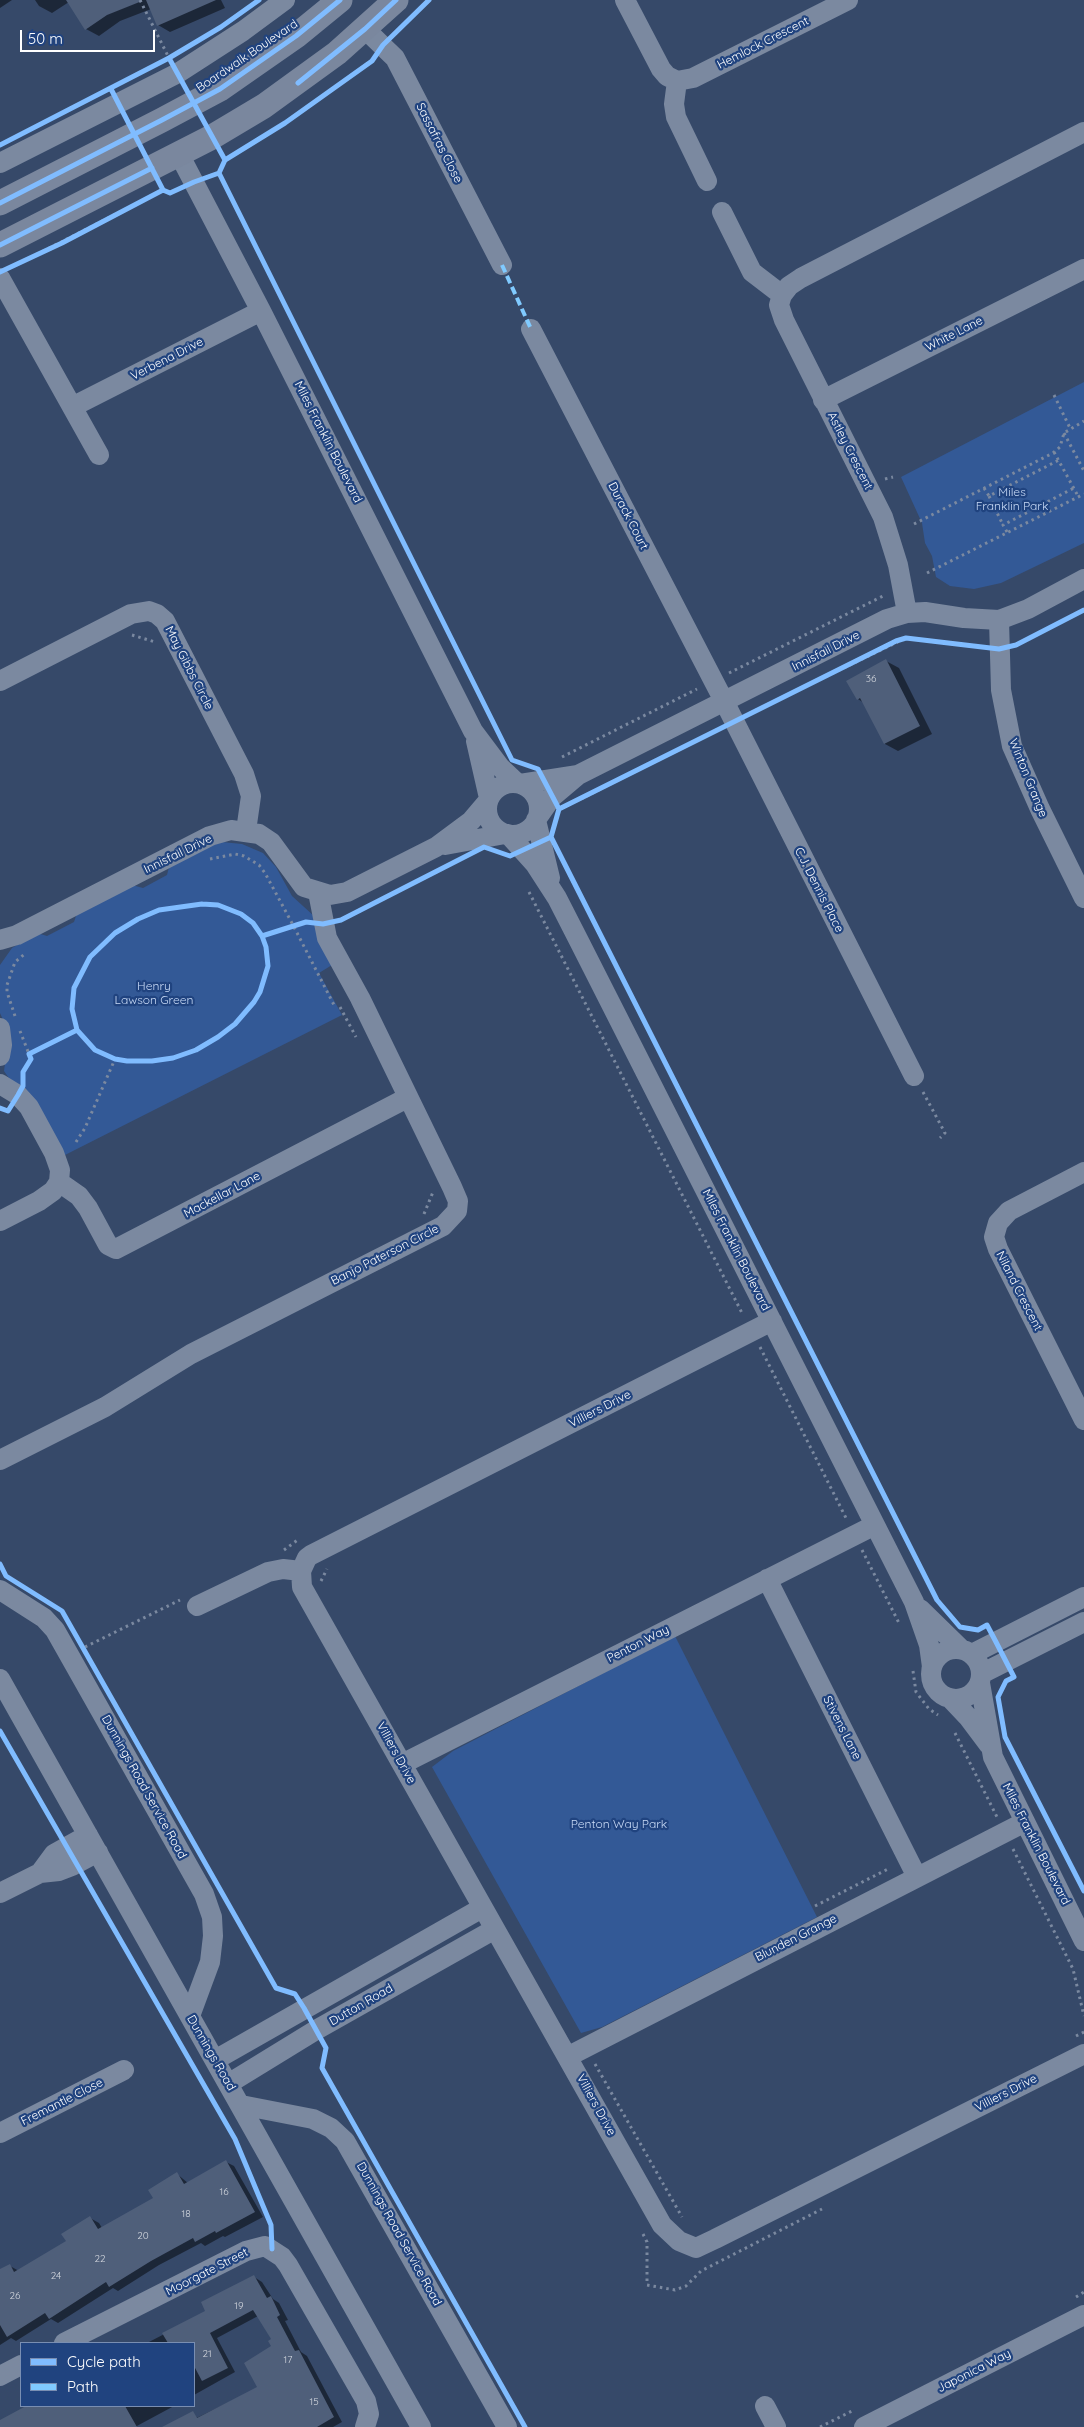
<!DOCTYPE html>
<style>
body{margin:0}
#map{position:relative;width:1084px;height:2427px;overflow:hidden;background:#364969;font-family:Quicksand,sans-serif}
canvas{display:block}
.legend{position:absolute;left:20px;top:2342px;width:175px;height:65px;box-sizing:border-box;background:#20437f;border:1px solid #798eb2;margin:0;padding:6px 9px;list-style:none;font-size:15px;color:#fff}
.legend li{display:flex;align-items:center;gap:10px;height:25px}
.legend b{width:25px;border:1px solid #798eb2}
.scale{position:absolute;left:20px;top:30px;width:135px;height:22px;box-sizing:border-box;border:2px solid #fff;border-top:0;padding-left:6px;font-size:15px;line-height:18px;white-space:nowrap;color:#fff;-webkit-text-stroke:4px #20437f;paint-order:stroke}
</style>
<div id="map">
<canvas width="1084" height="2427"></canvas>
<ul class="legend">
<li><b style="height:6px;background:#80bcff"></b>Cycle path</li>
<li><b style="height:6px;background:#80caff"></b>Path</li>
</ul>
<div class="scale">50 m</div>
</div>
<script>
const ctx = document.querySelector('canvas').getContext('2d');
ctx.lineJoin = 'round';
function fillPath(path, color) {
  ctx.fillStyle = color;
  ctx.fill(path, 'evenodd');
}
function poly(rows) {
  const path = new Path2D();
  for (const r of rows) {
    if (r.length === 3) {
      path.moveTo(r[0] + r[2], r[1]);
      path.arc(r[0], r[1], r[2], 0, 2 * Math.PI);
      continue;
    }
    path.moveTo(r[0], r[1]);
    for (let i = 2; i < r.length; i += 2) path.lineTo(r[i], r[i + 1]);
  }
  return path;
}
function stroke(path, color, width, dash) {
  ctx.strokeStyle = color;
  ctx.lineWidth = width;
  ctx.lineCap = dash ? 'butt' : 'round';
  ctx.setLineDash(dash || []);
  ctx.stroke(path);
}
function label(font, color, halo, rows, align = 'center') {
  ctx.font = font + ' Quicksand,sans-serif';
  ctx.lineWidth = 4.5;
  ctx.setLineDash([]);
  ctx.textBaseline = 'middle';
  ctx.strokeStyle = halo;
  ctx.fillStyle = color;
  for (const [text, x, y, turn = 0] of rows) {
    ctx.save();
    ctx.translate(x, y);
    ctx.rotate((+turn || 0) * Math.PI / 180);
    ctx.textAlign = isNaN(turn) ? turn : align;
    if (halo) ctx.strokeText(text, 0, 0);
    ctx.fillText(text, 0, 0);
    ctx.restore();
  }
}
fillPath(poly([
 [1084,382,1084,543,1001,583,974,589,950,586,936,577,932,556,925,543,922,523,901,477],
 [222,842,242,844,263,853,276,867,292,896,314,916,332,965,319,973,342,1015,63,1156,4,1071,6,1056,4,1022,0,1013,0,965,12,948,37,933,47,936,74,922,77,913,132,885,143,888,167,875,169,867,203,849],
 [675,1636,817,1917,602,2027,581,2033,432,1767,453,1751]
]), '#335996');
fillPath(poly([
 [0,0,12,0,0,8],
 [35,0,221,0,225,8,170,32,158,25,151,9,120,21,99,36,86,29,69,2,52,13,39,6],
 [886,661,899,668,932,734,898,751,885,744,864,703,858,699],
 [226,2162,234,2166,263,2217,225,2237,223,2236,205,2246,201,2243,159,2265,118,2291,113,2288,58,2323,51,2319,16,2341,11,2338,0,2345,0,2271,10,2266,19,2271,68,2241,90,2218,99,2223,102,2228,155,2199,177,2174,188,2183],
 [254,2277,262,2282,273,2299,279,2303,288,2320,285,2321,301,2352,307,2356,342,2422,333,2427,178,2427,258,2388,273,2346,272,2340,258,2316,217,2338,235,2372,194,2395,194,2343,147,2343,207,2312],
 [29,2406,174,2406,135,2427,0,2427,0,2422]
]), '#0007');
fillPath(poly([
 [66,0,142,0,142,1,107,15,85,30],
 [146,0,216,0,157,26],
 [886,659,920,726,884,744,860,698,857,700,846,681],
 [226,2160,255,2212,216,2233,215,2231,195,2242,193,2238,151,2261,109,2287,106,2282,49,2319,45,2313,7,2337,0,2325,0,2269,10,2264,14,2272,66,2241,61,2234,90,2216,98,2229,153,2198,148,2190,177,2172,184,2184],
 [254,2275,267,2298,271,2296,280,2315,277,2317,295,2351,299,2350,334,2417,317,2427,162,2427,193,2411,197,2418,257,2387,244,2363,271,2346,268,2341,271,2339,253,2310,210,2333,228,2368,202,2381,194,2366,194,2343,168,2343,162,2333,205,2311,201,2302],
 [26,2406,125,2406,137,2427,0,2427,0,2420]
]), '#4f5f7a');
stroke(poly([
 [140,0,169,58],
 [395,34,429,0],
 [219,173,496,727],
 [209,176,219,173,225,160,285,123,371,61],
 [14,266,163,190,170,193,178,189],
 [1054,395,1070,428],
 [1064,433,1084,471],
 [1054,452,1078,496],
 [885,479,893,477],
 [984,488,989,496,1059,460],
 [989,496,1003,525],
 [914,524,1053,453,1060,447,1064,433,1084,421],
 [1007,532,1003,525,1074,488],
 [927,573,1084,494],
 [132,635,155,642],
 [1017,644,1084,610],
 [729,673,885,595],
 [750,713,906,638,981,647],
 [562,757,697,689],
 [581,799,718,729],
 [210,859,235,854,244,856,259,865,265,873,293,925,335,1007],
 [569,874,936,1597],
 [529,892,743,1315],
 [202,904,218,905,241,914,253,923,262,936,266,947,268,966,260,992,254,1002,235,1024,218,1037,196,1050,173,1058,152,1061,127,1061,115,1059,95,1050,77,1030,72,1009,74,988,90,957,115,933,138,919,159,910,202,904],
 [342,920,452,864],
 [262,936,306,922],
 [340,1007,356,1037],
 [15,1016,7,992,7,985,15,962,26,953],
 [20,1031,29,1054],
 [23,1078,23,1072,31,1059,29,1054,77,1030],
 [923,1092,945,1133,940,1138],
 [76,1142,85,1128,115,1059],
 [424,1214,433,1192],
 [760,1347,847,1520],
 [284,1550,299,1539],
 [862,1550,900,1625],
 [0,1564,4,1573],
 [321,1581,327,1569],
 [85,1647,180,1600],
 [913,1671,916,1692,929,1709,938,1715],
 [955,1733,997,1817],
 [1022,1769,1084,1891],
 [1013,1849,1073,1969,1084,2016],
 [230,1906,276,1988,295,1994],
 [815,1906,888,1869],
 [1076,2036,1084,2032],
 [324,2045,326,2048,322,2068,351,2120],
 [595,2064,682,2217],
 [643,2234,647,2242,647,2285,675,2290,686,2286,701,2271,822,2209],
 [1076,2297,1084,2292],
 [820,2427,854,2410]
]), '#7b89a0', 3, [2.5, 4]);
stroke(poly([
 [625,0,661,69,667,76,677,81,693,78,848,0],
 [365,29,395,58,502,265],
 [677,81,674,104,676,117,707,181],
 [179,154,261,311,473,731,500,767,517,783],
 [0,163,178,73,243,31,285,0],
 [722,212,752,272,782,295],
 [0,278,99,455],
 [531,329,725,703,914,1076],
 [823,400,1084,269],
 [72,407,261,311],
 [907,613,898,565,883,517,784,320,779,305,782,295,789,286,801,278,1084,132],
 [999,620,1001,690,1012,746,1040,809,1084,898],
 [0,681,131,614,149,611,157,614,165,621,244,774,251,796,246,831],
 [476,741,489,798],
 [513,809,26],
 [520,784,578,775],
 [538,817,552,797,578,775,887,619,907,613,925,612,964,618,999,620,1028,609,1084,579],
 [536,820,550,878],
 [508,834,535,864,557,898,580,943,914,1602,929,1645,932,1667],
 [445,845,505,834],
 [0,940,17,935,210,836,231,830,259,834,271,842,304,887,330,895,347,892,436,847,471,821,488,801],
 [0,1028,2,1045,0,1056],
 [0,1084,18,1095,29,1107,54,1153,60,1170,59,1182,53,1191,39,1201,0,1221],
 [1084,1172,1009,1211,998,1223,994,1237,998,1249,1084,1420],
 [59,1182,79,1196,88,1208,108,1245,116,1249,407,1098],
 [772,1321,311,1555,307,1558,301,1571,302,1587,662,2225,679,2241,696,2248,715,2239,1084,2054],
 [0,1460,105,1407,191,1354,443,1226,457,1211,458,1201,452,1187,360,998,327,938,318,892],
 [767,1579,917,1877],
 [0,1590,44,1618,55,1630,204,1894,212,1917,213,1936,210,1962,190,2016],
 [197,1606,268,1572,283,1569,301,1571],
 [920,1609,962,1650],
 [956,1674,25],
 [972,1654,1084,1597],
 [981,1674,1084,1622],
 [0,1679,421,2427],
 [980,1683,993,1757,1084,1941],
 [950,1698,968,1717,989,1745],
 [402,1764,875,1525],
 [40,1873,54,1854,88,1835],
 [0,1893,40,1873,59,1871,72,1866,98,1852],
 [569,2056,1025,1822],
 [215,2060,482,1908],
 [228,2084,316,2030,495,1929],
 [241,2105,313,2119,331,2128,345,2141,507,2427],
 [0,2133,124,2070],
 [64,2343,246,2251,265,2246,282,2257,288,2265,366,2401,369,2414,365,2427],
 [0,2376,21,2365],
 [765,2406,776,2427],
 [864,2427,1084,2315]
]), '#7b89a0', 20);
stroke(poly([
 [0,203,162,120,220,89,296,36,340,0],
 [0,245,212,137,264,106,337,53,396,0]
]), '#7a879e', 25);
stroke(poly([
 [502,265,531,329]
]), '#80caff', 4, [8, 4]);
stroke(poly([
 [169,58,225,160],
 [298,83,365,29,396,0],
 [111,89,163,190],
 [0,145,169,58,221,27,259,0],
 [219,173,512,760,538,769,559,809],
 [0,203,162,120,220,89,296,36,340,0],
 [0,245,152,168],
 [0,272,62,243,163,190,170,193,194,182,219,173,225,160,285,123,372,61,383,45,429,0],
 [551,837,937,1600,960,1627,978,1630,987,1625,996,1642,1014,1677,1006,1681,998,1697,1005,1737,1084,1891],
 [202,904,218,905,241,914,253,923,262,936,266,947,268,966,260,992,254,1002,235,1024,218,1037,196,1050,173,1058,152,1061,127,1061,115,1059,95,1050,77,1030,72,1009,74,988,90,957,115,933,138,919,159,910,202,904],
 [262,936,306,922,323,924,341,920,484,847,510,856,551,837,559,809,896,641,906,638,999,649,1016,645,1084,610],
 [0,1108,8,1111,18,1095,23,1086,23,1072,31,1059,29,1054,77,1030],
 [0,1564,6,1576,62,1611,276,1988,295,1994,304,2008,326,2048,322,2068,525,2427],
 [0,1731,235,2139,271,2225,272,2249]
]), '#80bcff', 5);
label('10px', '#d3d7de', null, [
 ["36",871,679],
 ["16",224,2192],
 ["18",186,2214],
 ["20",143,2236],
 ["22",100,2259],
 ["24",56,2276],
 ["26",15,2296],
 ["19",239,2306],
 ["21",207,2354],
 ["17",288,2360],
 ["15",314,2402]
]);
label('12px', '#fff', '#20437f', [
 ["Hemlock Crescent",763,43,-27],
 ["Boardwalk Boulevard",247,56,-34],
 ["Sassafras Close",439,143,63],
 ["White Lane",954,334,-27],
 ["Verbena Drive",167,359,-27],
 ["Miles Franklin Boulevard",328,442,63],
 ["Astley Crescent",850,451,63],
 ["Durack Court",628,516,63],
 ["Innisfail Drive",826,651,-27],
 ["May Gibbs Circle",189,668,63],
 ["Winton Grange",1028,778,68],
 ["Innisfail Drive",178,854,-26],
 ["C.J. Dennis Place",819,890,63],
 ["Mackellar Lane",222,1195,-28],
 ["Miles Franklin Boulevard",736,1250,63],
 ["Banjo Paterson Circle",385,1255,-27],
 ["Niland Crescent",1019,1291,63],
 ["Villiers Drive",600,1409,-27],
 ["Penton Way",638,1644,-27],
 ["Stivens Lane",842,1728,63],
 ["Villiers Drive",396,1753,61],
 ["Dunnings Road Service Road",144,1787,61],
 ["Miles Franklin Boulevard",1036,1844,63],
 ["Blunden Grange",796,1938,-27],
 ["Dutton Road",361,2005,-30],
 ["Dunnings Road",211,2053,60],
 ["Villiers Drive",1006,2093,-27],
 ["Fremantle Close",62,2102,-27],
 ["Villiers Drive",596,2105,61],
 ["Dunnings Road Service Road",399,2234,61],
 ["Moorgate Street",207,2272,-27],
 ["Japonica Way",974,2371,-27]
]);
label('12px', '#c8daf6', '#20437f', [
 ["Miles",1012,492],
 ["Franklin Park",1012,506],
 ["Henry",154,986],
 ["Lawson Green",154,1000],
 ["Penton Way Park",619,1824]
]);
</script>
